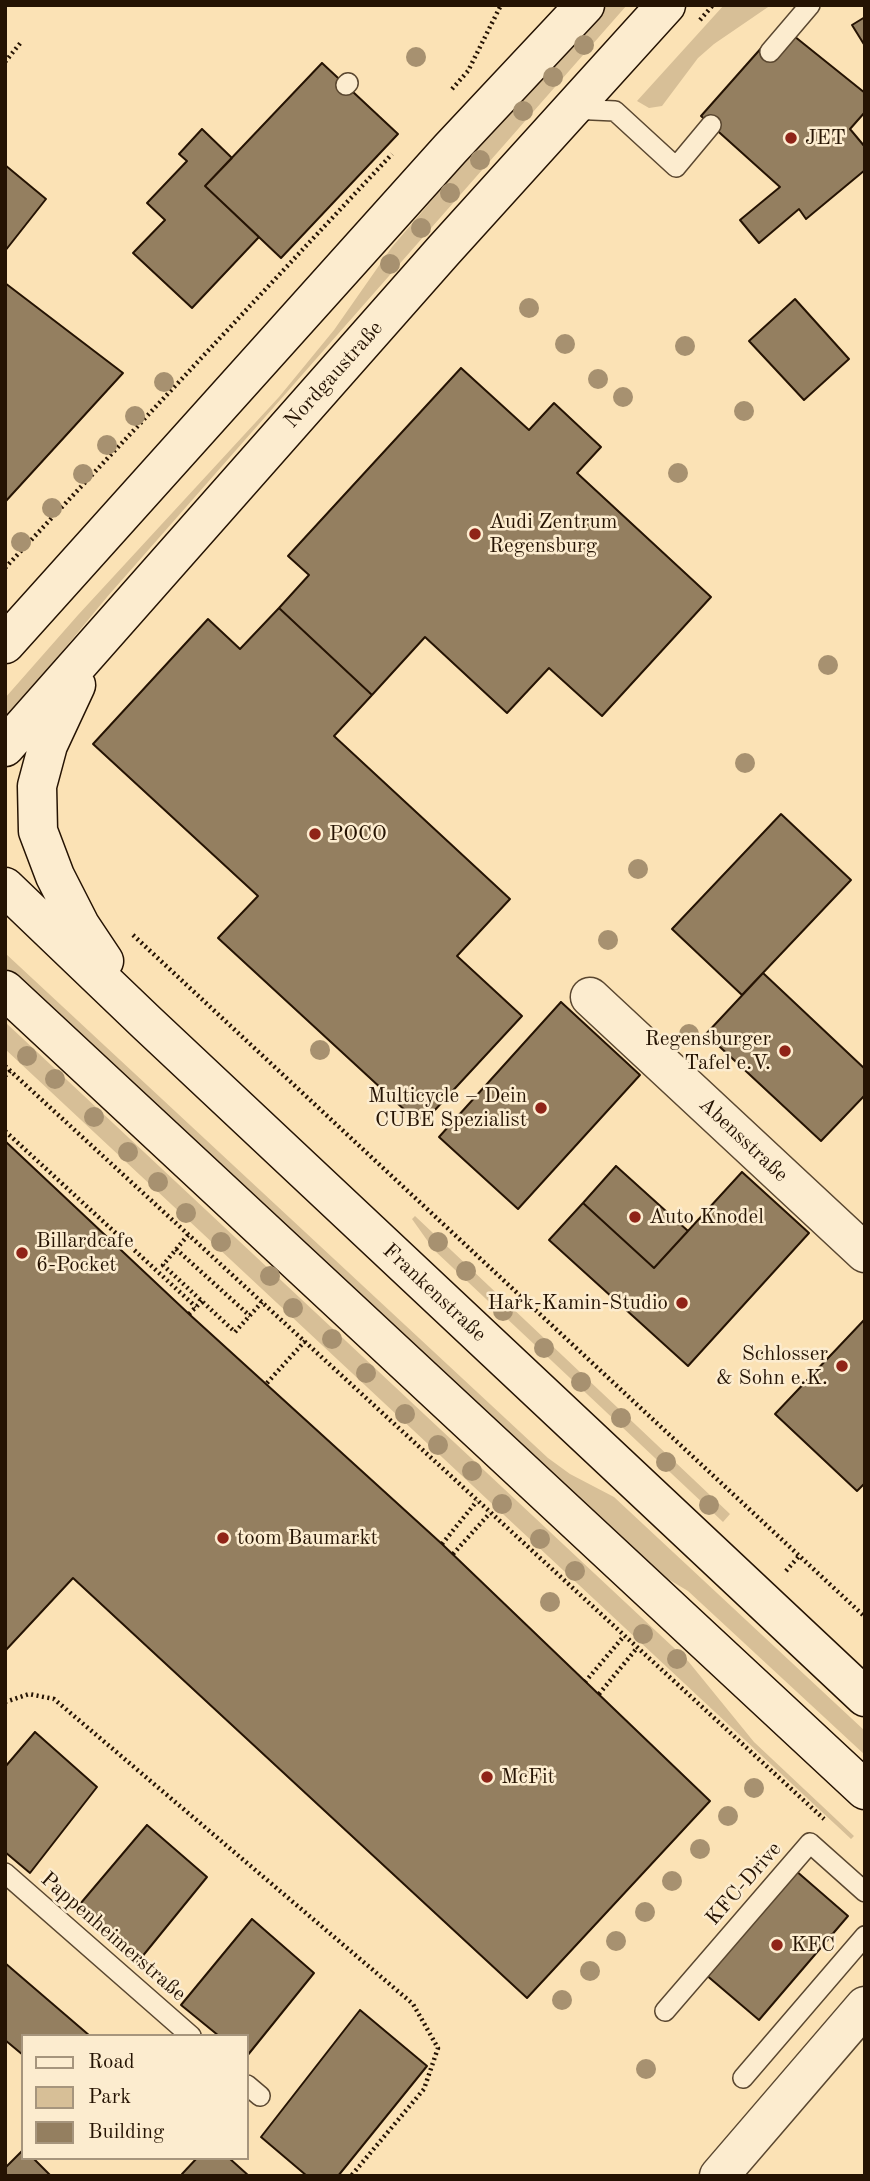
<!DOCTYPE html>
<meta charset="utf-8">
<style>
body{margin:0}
#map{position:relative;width:870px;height:2181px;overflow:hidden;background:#fbe2b5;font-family:"Old Standard TT",serif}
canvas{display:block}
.frame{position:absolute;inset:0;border:7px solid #251303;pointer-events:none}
.legend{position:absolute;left:21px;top:2034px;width:228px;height:126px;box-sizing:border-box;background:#fceccf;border:2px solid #a6957d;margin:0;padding:9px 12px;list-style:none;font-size:21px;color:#251303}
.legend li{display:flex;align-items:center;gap:14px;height:35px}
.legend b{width:35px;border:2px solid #a6957d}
</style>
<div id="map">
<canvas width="870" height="2181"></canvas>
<div class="frame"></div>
<ul class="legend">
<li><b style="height:9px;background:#fceccf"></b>Road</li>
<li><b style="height:19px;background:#d7bf97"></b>Park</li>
<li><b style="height:19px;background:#947f60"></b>Building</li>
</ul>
</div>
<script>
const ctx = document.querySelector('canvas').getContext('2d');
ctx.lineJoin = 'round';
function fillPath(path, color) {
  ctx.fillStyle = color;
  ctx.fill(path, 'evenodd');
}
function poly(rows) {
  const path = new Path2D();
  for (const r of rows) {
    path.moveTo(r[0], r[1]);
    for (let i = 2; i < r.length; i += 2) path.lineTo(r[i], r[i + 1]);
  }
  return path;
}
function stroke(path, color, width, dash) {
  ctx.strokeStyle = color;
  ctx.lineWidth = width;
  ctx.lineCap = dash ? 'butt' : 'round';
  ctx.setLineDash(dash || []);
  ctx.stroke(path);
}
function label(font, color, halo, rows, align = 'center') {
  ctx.font = font + ' "Old Standard TT",serif';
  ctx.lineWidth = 5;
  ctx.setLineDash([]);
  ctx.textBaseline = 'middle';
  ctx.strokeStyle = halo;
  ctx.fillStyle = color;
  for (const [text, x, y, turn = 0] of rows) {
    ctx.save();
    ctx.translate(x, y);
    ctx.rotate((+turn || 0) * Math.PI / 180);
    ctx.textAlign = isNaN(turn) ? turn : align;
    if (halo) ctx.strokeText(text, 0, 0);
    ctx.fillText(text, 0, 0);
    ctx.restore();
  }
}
fillPath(poly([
 [607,5,627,5,107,597,5,721,5,698,78,615,279,397,334,330,392,247,456,172],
 [724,5,771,5,714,44,698,58,662,106,649,108,637,101],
 [5,953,548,1458,570,1474,614,1497,865,1731,865,1755,688,1591,648,1567,607,1532,5,970],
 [5,1022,688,1661,754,1742,854,1836,851,1839,5,1049],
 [415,1216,730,1514,723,1522,434,1250,412,1219]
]), '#d7bf97');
const building = poly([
 [865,17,865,46,852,25,865,17],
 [794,36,865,93,865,112,850,129,865,147,865,170,806,219,799,209,759,243,740,220,780,187,701,116,763,46,794,36],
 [322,63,398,134,281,258,205,186,322,63],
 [202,129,232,158,205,186,259,237,192,308,133,253,165,220,147,203,187,161,179,154,202,129],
 [5,165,46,199,5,251,5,165],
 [5,283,123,373,5,502,5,283],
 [795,299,849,359,804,400,749,341,795,299],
 [461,368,529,430,554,403,601,447,577,473,711,597,602,716,549,668,507,713,425,637,372,695,279,608,309,575,288,556,461,368],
 [279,608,372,695,334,736,510,899,457,956,522,1016,421,1125,218,938,258,896,93,744,208,619,240,649,279,608],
 [781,814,851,880,742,995,672,929,781,814],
 [763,973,865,1069,865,1095,821,1141,706,1034,763,973],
 [561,1002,640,1075,518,1209,439,1137,561,1002],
 [5,1141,189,1314,442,1544,710,1801,527,1998,73,1578,5,1651,5,1141],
 [616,1166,688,1231,654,1268,583,1203,616,1166],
 [742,1172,809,1233,688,1366,549,1240,583,1203,654,1268,742,1172],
 [865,1319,865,1483,857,1491,775,1414,865,1319],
 [35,1732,97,1787,30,1873,5,1852,5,1767,35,1732],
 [147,1825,207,1877,137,1963,75,1910,147,1825],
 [795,1870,848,1916,759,2020,705,1974,795,1870],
 [252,1919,314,1973,247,2056,247,2036,219,2036,181,2005,252,1919],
 [5,1963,90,2036,23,2036,23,2055,5,2040,5,1963],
 [360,2010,427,2066,338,2176,307,2176,261,2137,360,2010],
 [23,2150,23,2158,33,2158,51,2176,5,2176,5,2168,23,2150],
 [197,2158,229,2158,249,2176,184,2176,182,2174,197,2158]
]);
fillPath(building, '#947f60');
stroke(building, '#251303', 2);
const lane = poly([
 [770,52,810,5],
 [346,85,348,83],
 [571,109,615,111,676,167,711,125],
 [5,1873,191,2036],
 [665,2011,810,1843,865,1892],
 [743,2078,865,1936],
 [247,2085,260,2096]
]);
const street = poly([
 [590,997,865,1253],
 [719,2176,865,2006]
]);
const secondary = poly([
 [5,644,450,149,585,5],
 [76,685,48,745,37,786,38,831,55,876,80,925,104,961],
 [5,747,444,250,666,5],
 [5,887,147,1023,865,1697],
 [5,990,865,1790]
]);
stroke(lane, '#5a4730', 22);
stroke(street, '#5a4730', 41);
stroke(secondary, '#251303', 41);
stroke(poly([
 [700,20,713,5],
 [5,62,22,41],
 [452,89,468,71,501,5],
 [5,568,392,154],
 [133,935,865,1617],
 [5,1066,824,1819],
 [5,1076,10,1071],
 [5,1131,196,1307],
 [188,1235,163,1265,235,1332,262,1302],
 [176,1249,250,1316],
 [189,1314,202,1301],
 [267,1383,305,1341],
 [442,1544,477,1501],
 [453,1554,490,1513],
 [786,1571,799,1556],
 [585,1682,624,1636],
 [599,1694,637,1648],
 [5,1702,29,1694,54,1699,413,2004,438,2048,424,2089,351,2176]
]), '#251303', 4.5, [2, 3.5]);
stroke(lane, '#fceccf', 19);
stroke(street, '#fceccf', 38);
stroke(secondary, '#fceccf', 38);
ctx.fillStyle = '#a79170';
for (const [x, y] of [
 [584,45],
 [416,57],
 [553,77],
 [523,111],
 [480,160],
 [450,193],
 [421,228],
 [390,264],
 [529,308],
 [565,344],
 [685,346],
 [598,379],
 [164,382],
 [623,397],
 [744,411],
 [135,416],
 [107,445],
 [678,473],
 [83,474],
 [52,508],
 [21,542],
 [828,665],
 [745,763],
 [638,869],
 [608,940],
 [689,1034],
 [320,1050],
 [27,1056],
 [55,1079],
 [94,1117],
 [128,1152],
 [158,1182],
 [186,1213],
 [221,1242],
 [438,1242],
 [466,1271],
 [270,1276],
 [293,1308],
 [503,1311],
 [332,1339],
 [544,1348],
 [366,1373],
 [581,1382],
 [405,1414],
 [621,1418],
 [438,1445],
 [666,1462],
 [472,1471],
 [502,1504],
 [709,1505],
 [540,1539],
 [575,1571],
 [550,1602],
 [643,1634],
 [677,1659],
 [754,1788],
 [728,1816],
 [700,1849],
 [672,1881],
 [645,1912],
 [616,1941],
 [590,1971],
 [562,2000],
 [646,2069]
]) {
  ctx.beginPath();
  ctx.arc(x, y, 10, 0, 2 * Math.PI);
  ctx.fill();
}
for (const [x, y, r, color] of [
 [791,138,7,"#8f2418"],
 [475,534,7,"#8f2418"],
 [315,834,7,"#8f2418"],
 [785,1051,7,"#8f2418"],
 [541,1108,7,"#8f2418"],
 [635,1217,7,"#8f2418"],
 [22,1253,7,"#8f2418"],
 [682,1303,7,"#8f2418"],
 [842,1366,7,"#8f2418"],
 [223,1538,7,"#8f2418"],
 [487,1777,7,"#8f2418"],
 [777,1945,7,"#8f2418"]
]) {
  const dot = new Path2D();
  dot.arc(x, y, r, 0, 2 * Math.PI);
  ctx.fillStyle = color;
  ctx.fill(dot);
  stroke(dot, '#fceccf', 2.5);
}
label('21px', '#251303', '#fceccf', [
 ["JET",805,138],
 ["Audi Zentrum",489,522],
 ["Regensburg",489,546],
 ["POCO",329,834],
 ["Regensburger",771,1039,"right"],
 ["Tafel e.V.",771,1063,"right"],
 ["Multicycle – Dein",527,1096,"right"],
 ["CUBE Spezialist",527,1120,"right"],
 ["Auto Knodel",649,1217],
 ["Billardcafe",36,1241],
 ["6-Pocket",36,1265],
 ["Hark-Kamin-Studio",668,1303,"right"],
 ["Schlosser",828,1354,"right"],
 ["& Sohn e.K.",828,1378,"right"],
 ["toom Baumarkt",237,1538],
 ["McFit",501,1777],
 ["KFC",791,1945]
], 'left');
label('21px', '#251303', '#fceccf', [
 ["Nordgaustraße",334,375,-48],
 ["Abensstraße",743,1140,43],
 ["Frankenstraße",434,1293,43],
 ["KFC-Drive",744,1884,-49],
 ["Pappenheimerstraße",113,1937,41]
]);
</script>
